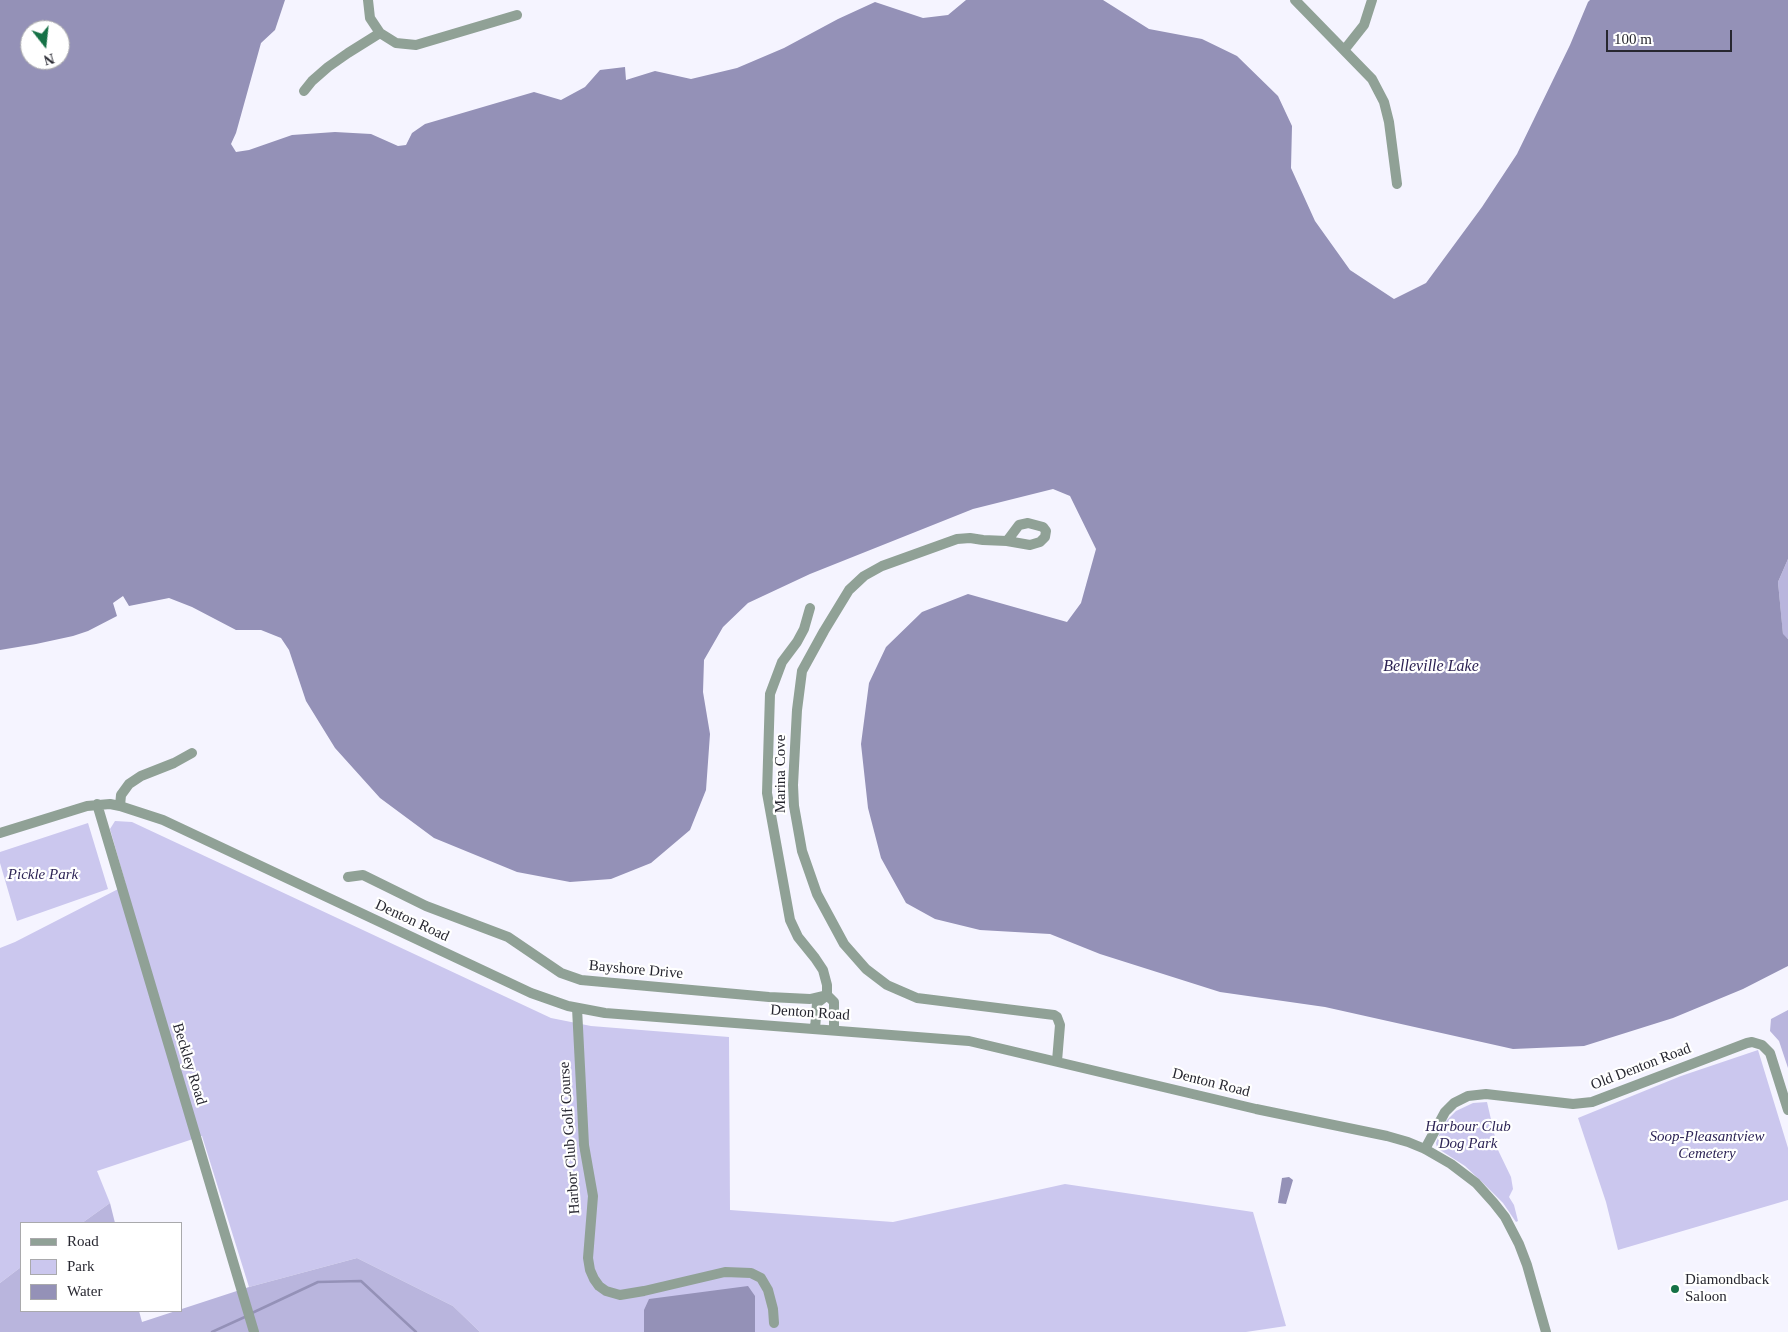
<!DOCTYPE html>
<style>
body{margin:0}
#map{position:relative;width:1788px;height:1332px;overflow:hidden;background:#f5f4ff;font-family:Georgia,serif}
canvas{display:block}
.legend{position:absolute;left:20px;top:1222px;width:162px;height:90px;box-sizing:border-box;background:#fff;border:1px solid #a9a9ac;margin:0;padding:6px 9px;list-style:none;font-size:15px;color:#272730}
.legend li{display:flex;align-items:center;gap:10px;height:25px}
.legend b{width:25px;border:1px solid #a9a9ac}
.north{position:absolute;left:20px;top:20px;width:50px;height:50px;box-sizing:border-box;background:#fff;border:1px solid #a9a9ac;border-radius:50%;rotate:164deg;font-size:14px;font-weight:700;line-height:20px;text-align:center;color:#272730}
.north::after{content:'';display:block;margin:auto;width:18px;height:22px;background:#157146;clip-path:polygon(50% 0,100% 100%,50% 72%,0 100%)}
.scale{position:absolute;left:1606px;top:30px;width:126px;height:22px;box-sizing:border-box;border:2px solid #272730;border-top:0;padding-left:6px;font-size:15px;line-height:18px;white-space:nowrap;color:#272730;-webkit-text-stroke:4px #fff;paint-order:stroke}
</style>
<div id="map">
<canvas width="1788" height="1332"></canvas>
<ul class="legend">
<li><b style="height:6px;background:#90a196"></b>Road</li>
<li><b style="height:14px;background:#cbc7ee"></b>Park</li>
<li><b style="height:14px;background:#9491b7"></b>Water</li>
</ul>
<div class="north">N</div>
<div class="scale">100 m</div>
</div>
<script>
const ctx = document.querySelector('canvas').getContext('2d');
ctx.lineJoin = 'round';
function fillPath(path, color) {
  ctx.fillStyle = color;
  ctx.fill(path, 'evenodd');
}
function poly(rows) {
  const path = new Path2D();
  for (const r of rows) {
    path.moveTo(r[0], r[1]);
    for (let i = 2; i < r.length; i += 2) path.lineTo(r[i], r[i + 1]);
  }
  return path;
}
function stroke(path, color, width, dash) {
  ctx.strokeStyle = color;
  ctx.lineWidth = width;
  ctx.lineCap = dash ? 'butt' : 'round';
  ctx.setLineDash(dash || []);
  ctx.stroke(path);
}
function label(font, color, halo, rows, align = 'center') {
  ctx.font = font + ' Georgia,serif';
  ctx.lineWidth = 4.5;
  ctx.setLineDash([]);
  ctx.textBaseline = 'middle';
  ctx.strokeStyle = halo;
  ctx.fillStyle = color;
  for (const [text, x, y, turn = 0] of rows) {
    ctx.save();
    ctx.translate(x, y);
    ctx.rotate((+turn || 0) * Math.PI / 180);
    ctx.textAlign = isNaN(turn) ? turn : align;
    if (halo) ctx.strokeText(text, 0, 0);
    ctx.fillText(text, 0, 0);
    ctx.restore();
  }
}
fillPath(poly([
 [115,821,132,822,551,1018,591,1026,729,1037,730,1210,893,1222,1065,1184,1253,1212,1286,1326,1246,1332,480,1332,453,1306,357,1258,249,1287,202,1136,97,1171,110,1203,82,1223,21,1223,21,1267,0,1283,0,948,15,942,126,885,110,829],
 [88,823,108,889,17,921,0,863,0,852],
 [1758,1050,1788,1148,1788,1200,1618,1250,1606,1202,1578,1118,1681,1076],
 [1487,1102,1498,1150,1511,1177,1513,1189,1509,1197,1514,1205,1518,1221,1516,1222,1503,1203,1482,1182,1465,1166,1437,1148,1436,1143,1440,1133,1446,1121,1456,1111,1473,1103]
]), '#cbc7ee');
fillPath(poly([
 [1788,559,1788,639,1783,635,1778,582],
 [1788,1010,1788,1068,1779,1041,1770,1031,1771,1019],
 [110,1203,115,1223,82,1223],
 [357,1258,453,1306,480,1332,0,1332,0,1283,21,1267,21,1311,139,1311,142,1322,249,1287]
]), '#b9b5dd');
fillPath(poly([
 [0,0,285,0,275,30,261,43,236,133,231,144,236,152,249,150,292,135,335,132,371,134,398,146,406,145,412,133,425,124,534,92,561,100,585,87,600,70,625,67,626,80,655,71,691,79,737,68,784,48,838,19,875,2,923,18,948,15,966,0,1103,0,1149,29,1202,39,1237,56,1278,96,1292,126,1291,168,1315,221,1350,270,1394,299,1426,283,1482,207,1517,154,1570,45,1588,2,1590,0,1788,0,1788,559,1778,582,1783,634,1788,639,1788,966,1743,989,1673,1018,1584,1046,1513,1049,1325,1007,1220,992,1100,954,1050,934,980,930,935,919,906,903,881,858,868,808,861,744,869,683,886,647,922,612,968,594,1067,622,1081,603,1096,549,1070,496,1053,489,973,509,810,574,748,603,723,627,704,660,703,692,710,734,706,790,690,830,651,863,611,879,570,882,517,872,434,838,380,798,335,748,306,701,289,650,281,638,261,630,236,630,192,607,169,598,129,606,123,596,113,603,117,616,88,631,73,636,36,644,0,650],
 [30,30,60,30,60,60,30,60],
 [1289,1177,1293,1180,1286,1204,1278,1203,1282,1178],
 [748,1286,755,1296,755,1332,644,1332,644,1310,649,1299]
]), '#9491b7');
stroke(poly([
 [252,1313,318,1282,361,1281,416,1332],
 [212,1332,247,1316]
]), '#9491b7', 2.5);
stroke(poly([
 [368,0,370,18,380,33],
 [1295,0,1372,79,1384,102,1389,122,1397,184],
 [1345,49,1364,25,1372,0],
 [304,91,312,81,328,67,348,53,380,33,396,43,416,45,517,15],
 [1007,541,1019,525,1028,523,1043,527,1046,531,1045,537,1040,542,1030,545,1007,541,983,540,970,538,957,539,882,566,864,576,849,590,824,631,802,671,797,710,793,785,794,806,802,851,817,894,844,944,866,969,887,985,917,998,1054,1015,1057,1017,1060,1025,1057,1061],
 [810,608,804,629,797,642,782,662,770,694,767,793,790,920,798,937,815,958,823,970,827,985,827,995,834,1002,834,1030],
 [97,804,254,1332],
 [120,806,121,795,129,784,141,776,174,763,192,753],
 [0,833,87,806,110,804,120,806,163,820,531,993,568,1006,605,1013,969,1041,1256,1109,1387,1136,1408,1142,1425,1149,1451,1164,1476,1183,1494,1203,1505,1217,1519,1244,1527,1265,1546,1332],
 [348,877,363,875,426,906,508,937,561,973,581,980,769,997,810,999,827,995],
 [577,1008,584,1145,593,1196,588,1258,590,1270,594,1279,599,1286,606,1291,620,1295,644,1291,725,1272,751,1273,761,1278,768,1290,773,1309,774,1323],
 [815,1029,817,1003,826,996],
 [1425,1149,1445,1112,1454,1103,1468,1096,1486,1094,1573,1104,1592,1102,1747,1043,1752,1042,1762,1045,1770,1053,1788,1110]
]), '#90a196', 10);
for (const [x, y, r, color] of [
 [1675,1289,5,"#157146"]
]) {
  const dot = new Path2D();
  dot.arc(x, y, r, 0, 2 * Math.PI);
  ctx.fillStyle = color;
  ctx.fill(dot);
  stroke(dot, '#fff', 2);
}
label('15px', '#272730', '#fff', [
 ["Marina Cove",781,774,-90],
 ["Denton Road",412,921,25],
 ["Bayshore Drive",636,970,5],
 ["Denton Road",810,1013,4],
 ["Beckley Road",189,1064,73],
 ["Old Denton Road",1641,1067,-21],
 ["Denton Road",1211,1083,14],
 ["Harbor Club Golf Course",570,1138,-94]
]);
label('italic 15px', '#2e2556', '#fff', [
 ["Pickle Park",43,875],
 ["Harbour Club",1468,1127],
 ["Dog Park",1468,1144],
 ["Soop-Pleasantview",1707,1137],
 ["Cemetery",1707,1154]
]);
label('15px', '#272730', '#fff', [
 ["Diamondback",1685,1280],
 ["Saloon",1685,1297]
], 'left');
label('italic 16px', '#2c2253', '#fff', [
 ["Belleville Lake",1431,667]
]);
</script>
